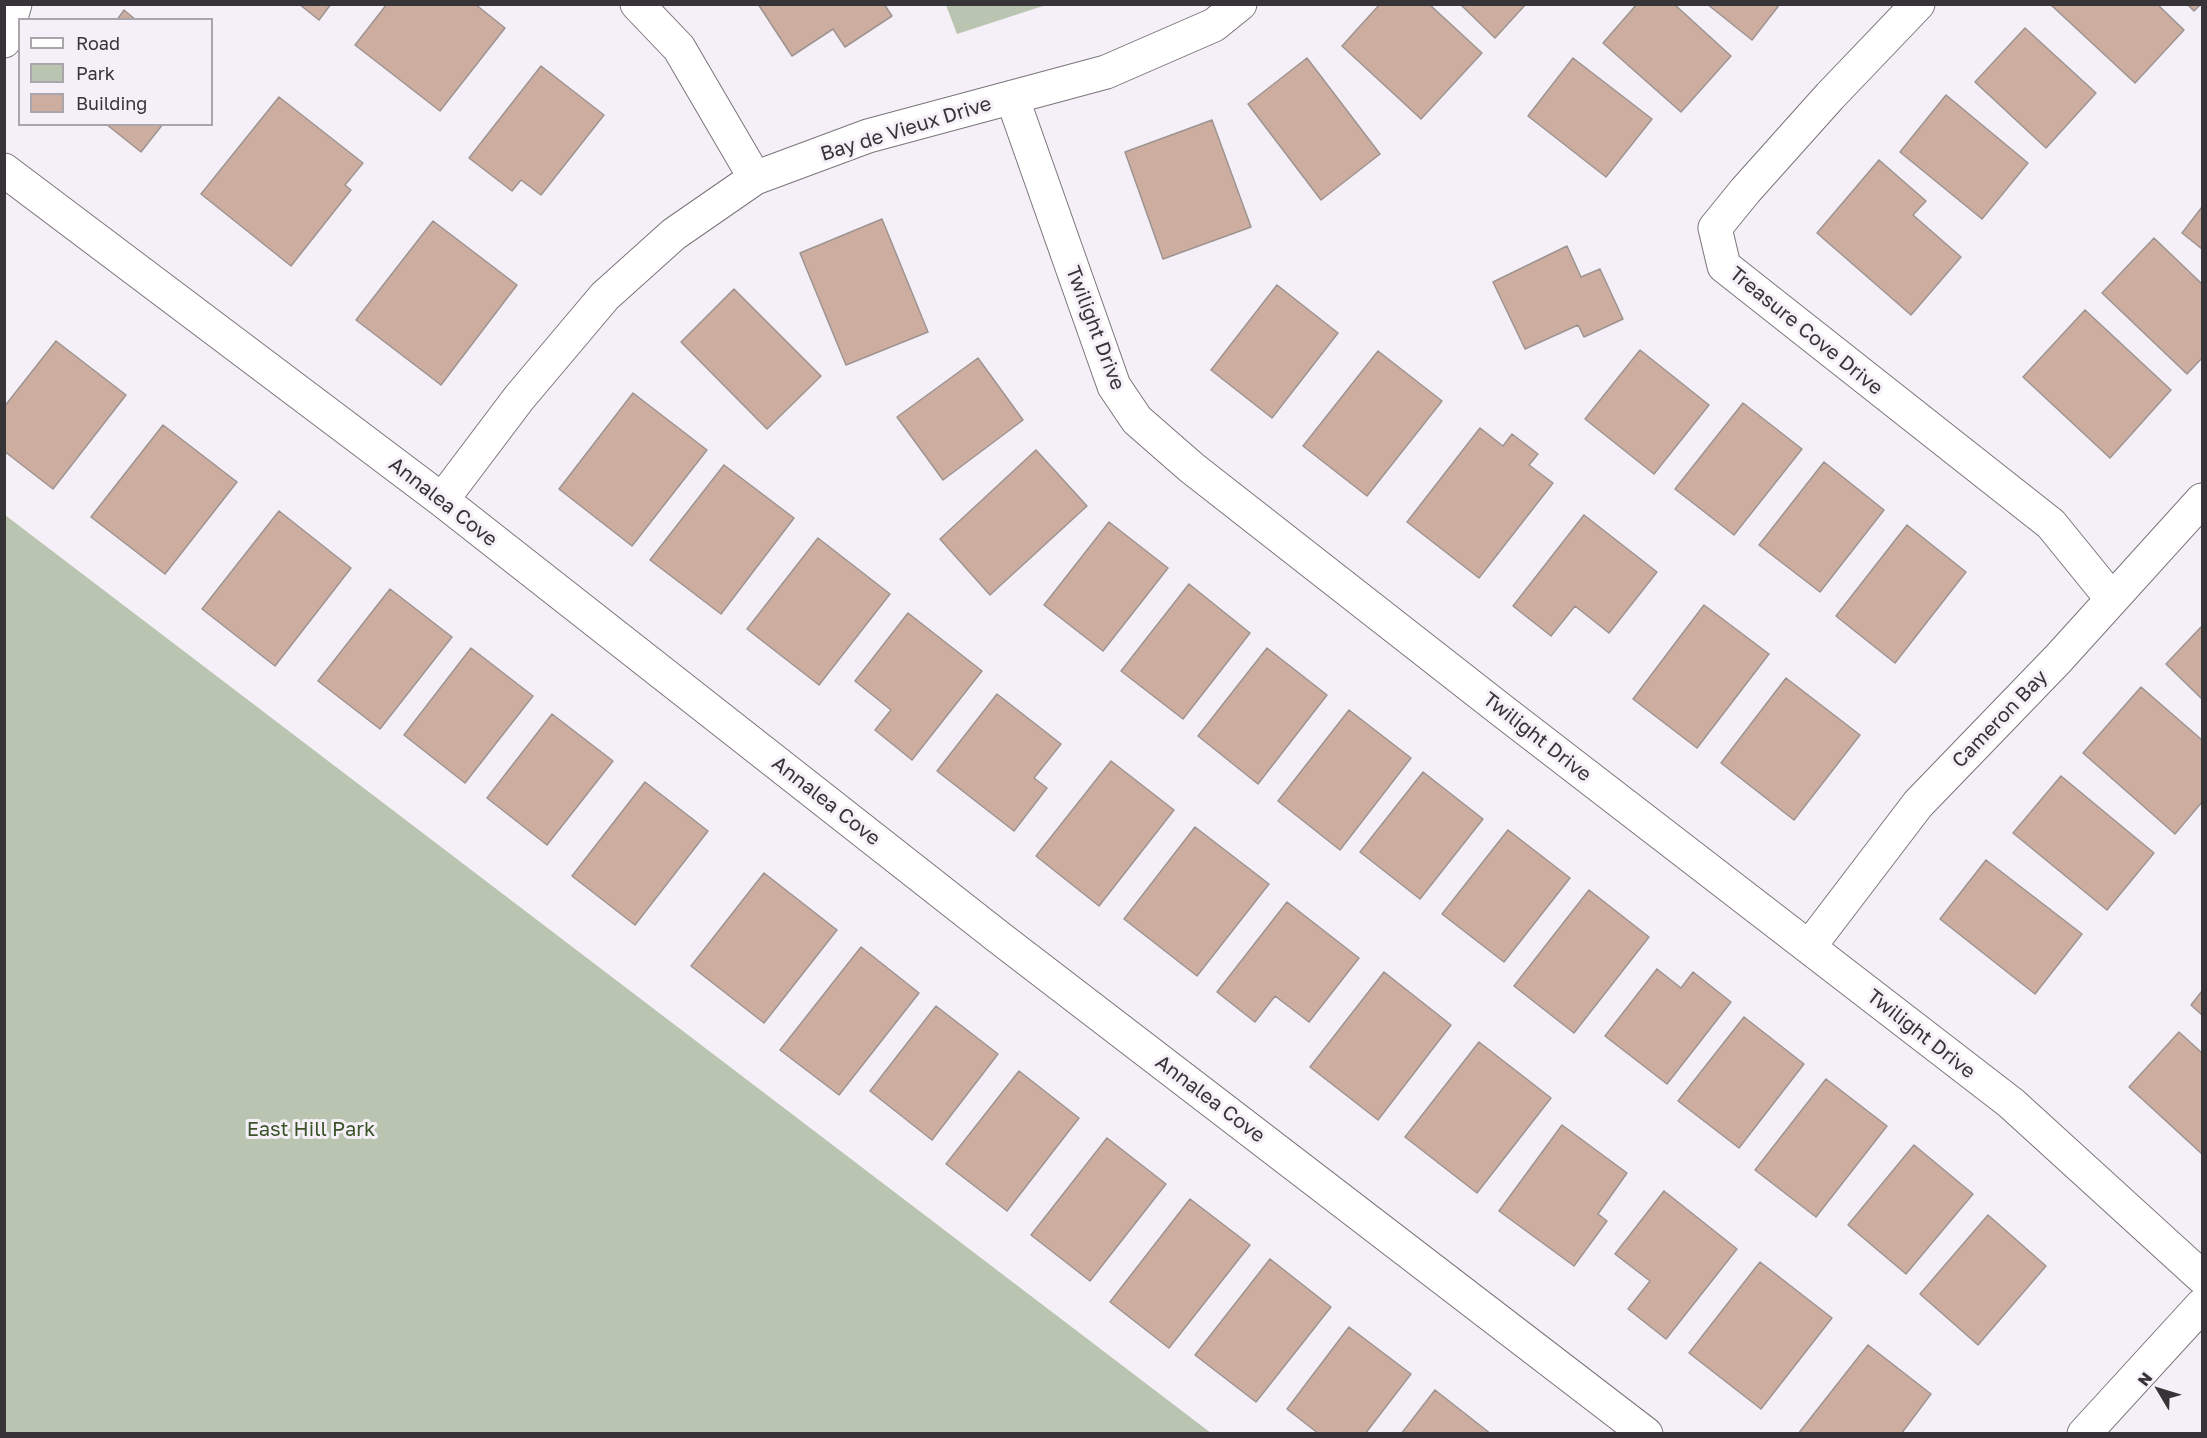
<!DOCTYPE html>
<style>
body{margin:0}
#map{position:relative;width:2207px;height:1438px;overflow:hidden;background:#f5f0f7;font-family:"Golos Text",sans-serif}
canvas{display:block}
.frame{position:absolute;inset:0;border:6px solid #363437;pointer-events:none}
.legend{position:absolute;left:18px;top:18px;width:195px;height:108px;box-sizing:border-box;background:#f5f0f7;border:2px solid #a9a5aa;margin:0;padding:8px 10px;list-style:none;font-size:18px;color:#363437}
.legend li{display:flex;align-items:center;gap:12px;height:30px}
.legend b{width:30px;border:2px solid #a9a5aa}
.north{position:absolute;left:2129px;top:1360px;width:60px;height:60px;-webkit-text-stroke:4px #f5f0f7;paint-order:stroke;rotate:308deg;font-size:16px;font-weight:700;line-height:24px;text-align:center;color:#363437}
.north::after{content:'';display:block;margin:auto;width:21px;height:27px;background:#363437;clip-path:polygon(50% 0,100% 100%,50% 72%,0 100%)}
</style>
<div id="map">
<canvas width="2207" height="1438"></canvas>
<div class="frame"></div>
<ul class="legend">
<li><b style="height:8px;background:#fff"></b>Road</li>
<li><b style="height:16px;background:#b9c5b1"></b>Park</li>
<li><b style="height:16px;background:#ceada1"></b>Building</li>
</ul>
<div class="north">N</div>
</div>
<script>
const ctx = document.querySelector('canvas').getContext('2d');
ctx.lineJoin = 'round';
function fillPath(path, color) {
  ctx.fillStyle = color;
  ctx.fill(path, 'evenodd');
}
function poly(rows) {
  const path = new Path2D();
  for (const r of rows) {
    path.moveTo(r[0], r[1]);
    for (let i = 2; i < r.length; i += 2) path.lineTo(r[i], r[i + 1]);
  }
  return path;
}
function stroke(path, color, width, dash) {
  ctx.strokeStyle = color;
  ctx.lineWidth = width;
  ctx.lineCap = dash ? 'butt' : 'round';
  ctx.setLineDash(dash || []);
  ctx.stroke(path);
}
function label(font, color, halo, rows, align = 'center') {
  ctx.font = font + ' "Golos Text",sans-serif';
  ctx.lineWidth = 6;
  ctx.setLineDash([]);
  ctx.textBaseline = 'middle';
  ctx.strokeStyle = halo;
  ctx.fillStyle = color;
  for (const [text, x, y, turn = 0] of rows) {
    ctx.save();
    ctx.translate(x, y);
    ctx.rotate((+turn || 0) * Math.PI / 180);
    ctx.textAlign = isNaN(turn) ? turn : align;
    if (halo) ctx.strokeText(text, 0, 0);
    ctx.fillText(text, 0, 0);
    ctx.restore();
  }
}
fillPath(poly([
 [1046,5,957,34,946,5,1046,4],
 [5,515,1211,1433,5,1433]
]), '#b9c5b1');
const building = poly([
 [299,4,331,4,319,20,299,4],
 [387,4,475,4,505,28,440,111,355,45,387,4],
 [758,4,884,4,892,16,845,47,833,29,792,56,758,4],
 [1380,4,1429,4,1482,53,1421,119,1342,46,1380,4],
 [1460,4,1526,4,1495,38,1460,4],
 [1637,4,1674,4,1731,56,1681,112,1603,43,1637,4],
 [1707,4,1780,4,1752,40,1707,4],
 [2050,4,2157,4,2184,30,2135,83,2050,4],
 [2187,4,2201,4,2194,11,2187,4],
 [124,10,136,20,117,20,124,10],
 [2025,28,2096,93,2046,148,1975,82,2025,28],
 [1307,58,1380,154,1321,200,1248,104,1307,58],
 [1573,58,1652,119,1606,177,1528,116,1573,58],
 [541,66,604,115,541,195,521,180,512,191,469,158,541,66],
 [1946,95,2028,163,1982,219,1900,152,1946,95],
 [279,97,363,163,345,185,351,190,291,266,201,194,279,97],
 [1212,120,1251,227,1163,259,1125,152,1212,120],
 [106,124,163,124,141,152,106,124],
 [1879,160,1926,201,1913,215,1961,257,1911,315,1817,233,1879,160],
 [2202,207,2202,249,2182,233,2202,207],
 [882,219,928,332,846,365,800,253,882,219],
 [433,221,517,285,441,385,356,320,433,221],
 [2154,238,2202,284,2202,358,2187,374,2102,293,2154,238],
 [1567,246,1581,277,1600,269,1623,319,1584,337,1578,325,1525,349,1493,282,1567,246],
 [1277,285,1338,333,1272,418,1211,370,1277,285],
 [734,289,821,376,767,429,681,342,734,289],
 [2085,310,2171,390,2110,458,2023,377,2085,310],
 [56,341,126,395,53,489,4,451,4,407,56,341],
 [1640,350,1709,405,1654,474,1585,419,1640,350],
 [1378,351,1442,401,1367,496,1303,446,1378,351],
 [978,358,1023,420,943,480,897,417,978,358],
 [633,393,707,450,632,546,559,489,633,393],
 [1743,403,1802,449,1734,535,1675,489,1743,403],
 [163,425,237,482,165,574,91,517,163,425],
 [1480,428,1503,446,1512,434,1538,454,1529,465,1553,483,1479,578,1407,522,1480,428],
 [1036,450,1087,506,990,595,940,539,1036,450],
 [1824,462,1884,510,1820,592,1759,545,1824,462],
 [724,465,794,518,721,614,650,560,724,465],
 [279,511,351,568,275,666,202,609,279,511],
 [1584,515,1657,572,1609,633,1575,606,1551,636,1513,606,1584,515],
 [1109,522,1168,568,1103,651,1044,605,1109,522],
 [1907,525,1966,572,1895,663,1836,616,1907,525],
 [818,538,890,594,819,685,747,629,818,538],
 [1189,584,1250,633,1183,719,1121,671,1189,584],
 [390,589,452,637,380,729,318,681,390,589],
 [1704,605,1769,654,1697,748,1633,699,1704,605],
 [908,613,982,671,912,760,875,730,891,710,855,681,908,613],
 [2202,626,2202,699,2166,664,2202,626],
 [471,648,533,696,465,783,404,735,471,648],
 [1267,648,1327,695,1258,784,1198,736,1267,648],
 [1786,678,1860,735,1794,820,1721,763,1786,678],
 [2141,687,2202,740,2202,802,2175,834,2083,753,2141,687],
 [997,694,1061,744,1034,778,1047,788,1014,831,937,771,997,694],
 [1349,710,1411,758,1340,850,1278,801,1349,710],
 [552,714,613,761,547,845,487,798,552,714],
 [1111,761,1174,810,1099,906,1036,856,1111,761],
 [1423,772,1483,819,1420,899,1360,852,1423,772],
 [2061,776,2154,853,2107,910,2013,833,2061,776],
 [645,782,708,831,635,925,572,876,645,782],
 [1195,827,1269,884,1197,976,1124,919,1195,827],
 [1508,830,1570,878,1504,962,1442,914,1508,830],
 [1986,860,2082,934,2035,994,1940,919,1986,860],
 [764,873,837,930,764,1023,691,966,764,873],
 [1589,890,1649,937,1574,1033,1514,986,1589,890],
 [1287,902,1359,958,1309,1022,1275,996,1255,1022,1217,992,1287,902],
 [861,947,919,993,839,1095,780,1050,861,947],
 [1657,969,1681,988,1693,972,1731,1002,1667,1084,1605,1036,1657,969],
 [1384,972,1451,1025,1378,1120,1310,1067,1384,972],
 [2202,991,2202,1015,2191,1005,2202,991],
 [936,1006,998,1054,932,1140,870,1091,936,1006],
 [1744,1017,1804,1064,1739,1148,1678,1101,1744,1017],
 [2179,1032,2202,1053,2202,1154,2129,1087,2179,1032],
 [1479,1042,1551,1098,1477,1193,1405,1137,1479,1042],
 [1019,1071,1079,1118,1007,1211,946,1164,1019,1071],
 [1826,1079,1887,1126,1816,1217,1755,1170,1826,1079],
 [1562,1125,1627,1173,1598,1214,1607,1221,1574,1266,1499,1211,1562,1125],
 [1107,1138,1166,1184,1090,1281,1031,1235,1107,1138],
 [1914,1145,1973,1194,1906,1274,1848,1225,1914,1145],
 [1664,1191,1737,1249,1666,1339,1628,1309,1650,1281,1615,1254,1664,1191],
 [1190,1199,1250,1245,1169,1348,1110,1302,1190,1199],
 [1988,1215,2046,1266,1978,1345,1920,1294,1988,1215],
 [1270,1259,1331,1307,1256,1402,1195,1355,1270,1259],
 [1760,1262,1832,1318,1761,1409,1689,1353,1760,1262],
 [1349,1327,1411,1374,1365,1434,1319,1434,1287,1409,1349,1327],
 [1868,1345,1931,1394,1901,1434,1798,1434,1868,1345],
 [1435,1390,1491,1434,1401,1434,1435,1390]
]);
fillPath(building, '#ceada1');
stroke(building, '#9d9491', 1.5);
const street = poly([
 [637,4,679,48,755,178],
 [1918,4,1830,96,1745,191,1715,228,1724,266,2051,524,2112,599],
 [4,41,15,4],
 [1012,97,1114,386,1137,420,1192,468,1500,709,2011,1103,2202,1277],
 [4,170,442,500,1001,939,1646,1434],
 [442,500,519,398,605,296,674,234,755,178,868,136,1106,72,1214,25,1240,4],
 [1809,947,1918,804,2058,659,2202,500],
 [2084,1434,2202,1305]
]);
stroke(street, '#7a757b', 35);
stroke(street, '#fff', 33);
label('20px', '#363437', '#f5f0f7', [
 ["Bay de Vieux Drive",906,129,-17],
 ["Twilight Drive",1095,328,69],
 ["Treasure Cove Drive",1806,331,39],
 ["Annalea Cove",443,502,38],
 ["Cameron Bay",2000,719,-46],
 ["Twilight Drive",1537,737,38],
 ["Annalea Cove",826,801,38],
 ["Twilight Drive",1921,1034,38],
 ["Annalea Cove",1210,1099,37]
]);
label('20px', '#3c5329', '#f5f0f7', [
 ["East Hill Park",311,1130]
]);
</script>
